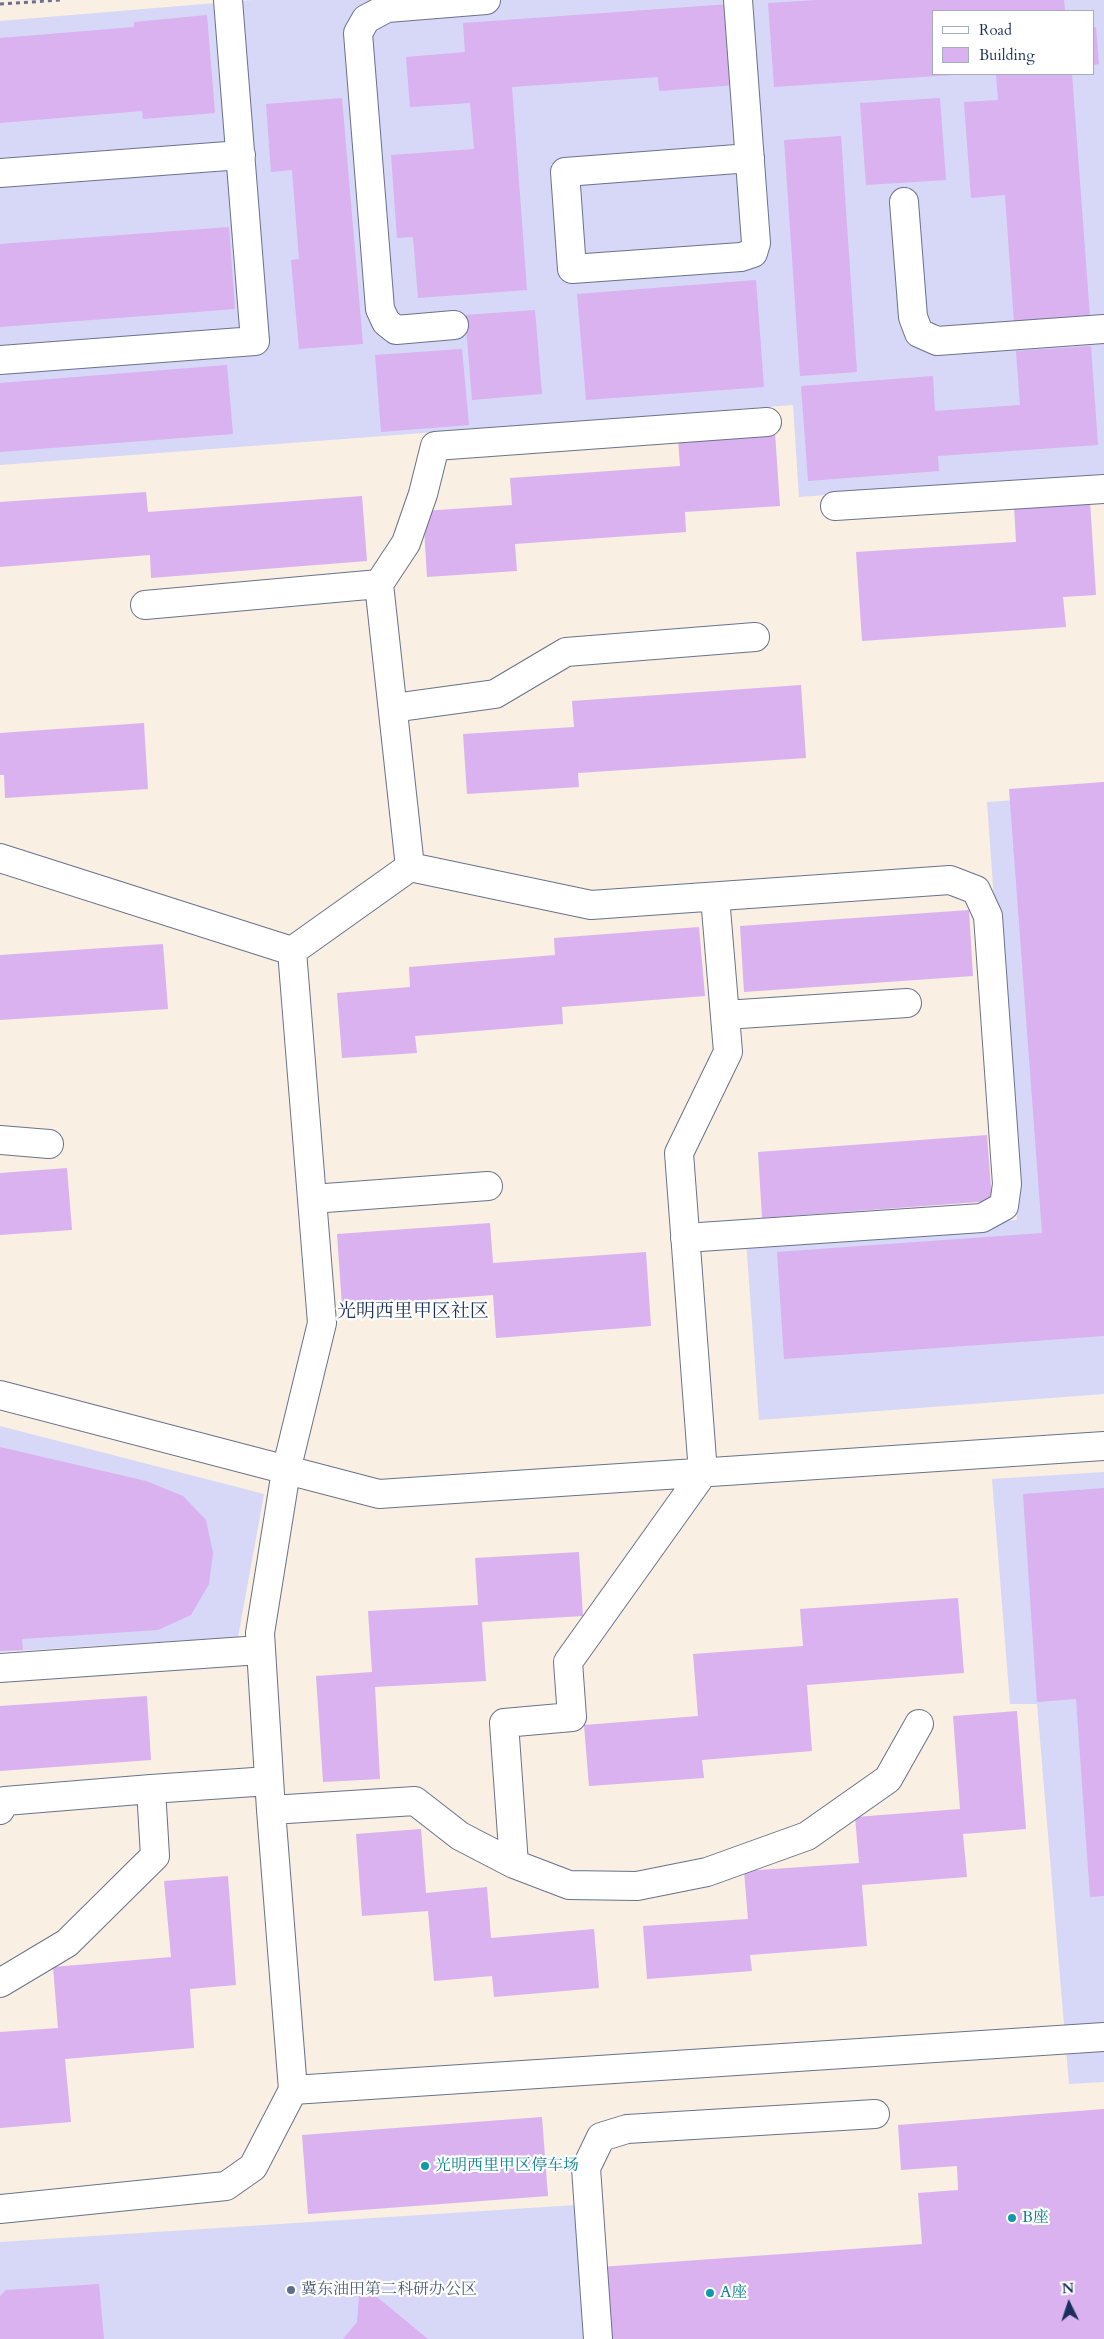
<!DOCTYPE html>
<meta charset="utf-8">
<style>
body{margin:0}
#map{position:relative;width:1104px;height:2339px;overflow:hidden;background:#f9efe2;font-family:Cardo,serif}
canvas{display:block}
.legend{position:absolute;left:932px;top:10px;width:162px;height:65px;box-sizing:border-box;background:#fff;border:1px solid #a4acbf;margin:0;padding:6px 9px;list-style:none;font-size:15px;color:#1b2f5e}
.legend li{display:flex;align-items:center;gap:10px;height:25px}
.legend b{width:25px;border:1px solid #a4acbf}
.north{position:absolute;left:1044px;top:2279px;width:50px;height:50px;-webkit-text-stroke:4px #fff;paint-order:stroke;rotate:356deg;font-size:14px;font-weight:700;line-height:20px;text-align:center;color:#1b2f5e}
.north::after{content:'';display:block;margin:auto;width:18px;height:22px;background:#1b2f5e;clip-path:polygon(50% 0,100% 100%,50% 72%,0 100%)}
</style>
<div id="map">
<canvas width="1104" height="2339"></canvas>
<ul class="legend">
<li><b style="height:6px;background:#fff"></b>Road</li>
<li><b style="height:14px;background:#d9b2ef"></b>Building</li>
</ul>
<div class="north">N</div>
</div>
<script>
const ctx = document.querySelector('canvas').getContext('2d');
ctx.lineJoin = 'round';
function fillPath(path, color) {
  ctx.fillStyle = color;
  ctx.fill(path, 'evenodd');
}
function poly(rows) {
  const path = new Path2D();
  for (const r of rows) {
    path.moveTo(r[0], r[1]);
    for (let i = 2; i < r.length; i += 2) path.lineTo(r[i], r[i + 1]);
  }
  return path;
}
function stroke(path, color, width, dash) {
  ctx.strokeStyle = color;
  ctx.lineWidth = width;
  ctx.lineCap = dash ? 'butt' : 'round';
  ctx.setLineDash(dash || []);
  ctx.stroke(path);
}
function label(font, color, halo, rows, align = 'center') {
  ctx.font = font + ' Cardo,"Noto Serif SC",serif';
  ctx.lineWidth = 4.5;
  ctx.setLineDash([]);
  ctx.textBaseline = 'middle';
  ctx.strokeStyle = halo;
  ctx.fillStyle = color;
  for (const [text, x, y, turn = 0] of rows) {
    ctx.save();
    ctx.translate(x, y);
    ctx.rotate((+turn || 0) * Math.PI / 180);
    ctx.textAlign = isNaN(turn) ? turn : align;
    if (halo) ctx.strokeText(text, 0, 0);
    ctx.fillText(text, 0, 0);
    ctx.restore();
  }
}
fillPath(poly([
 [252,0,1104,0,1104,474,799,497,793,405,0,465,0,21],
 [933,11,1093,11,1093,74,933,74],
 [1104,794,1104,1394,759,1420,746,1240,1017,1220,987,802],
 [0,1426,264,1494,238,1637,0,1652],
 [1104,1472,1104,2082,1069,2084,1037,1704,1010,1704,992,1479],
 [576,2205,584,2339,0,2339,0,2242]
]), '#d7d7f8');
fillPath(poly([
 [817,0,1064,0,1065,11,933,11,933,74,952,75,774,87,768,3],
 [730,4,736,85,659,91,658,77,512,87,527,290,418,298,413,237,397,238,391,155,474,149,470,103,410,107,406,57,465,52,463,23],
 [207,15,215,113,143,119,142,111,0,123,0,38,134,27,134,22],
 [1093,27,1096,27,1099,64,1093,65],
 [996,74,1072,74,1090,317,1014,323,1005,195,971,198,964,102,998,100],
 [342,98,363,344,299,349,291,260,299,259,292,170,271,172,266,104],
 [940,98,946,180,866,185,860,103],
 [841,136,857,372,800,376,784,140],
 [229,227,235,309,0,327,0,244],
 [756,280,764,387,586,400,577,294],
 [535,310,542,394,472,400,465,315],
 [1091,346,1098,445,938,456,939,471,808,481,801,386,933,376,935,411,1020,405,1016,351],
 [462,349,469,425,381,432,375,355],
 [227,365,233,434,0,452,0,383],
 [775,433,780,506,685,512,686,532,515,544,517,571,427,577,423,511,512,505,510,478,680,466,678,439],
 [146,492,148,512,362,496,367,561,151,578,150,555,0,567,0,502],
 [1090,501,1096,595,1063,597,1066,627,862,641,856,552,1016,542,1014,506],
 [801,685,806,758,578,773,579,787,467,794,463,734,574,727,572,701],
 [144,723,148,789,5,798,4,775,0,775,0,733],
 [1104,782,1104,1336,784,1359,777,1252,1042,1233,1009,789],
 [969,910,973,976,744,992,740,926],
 [699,927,705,996,562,1007,563,1024,415,1036,417,1053,342,1058,337,993,410,987,409,967,555,955,554,938],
 [163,944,168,1009,0,1020,0,955],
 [987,1135,992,1201,762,1218,758,1152],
 [67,1168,72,1230,0,1235,0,1173],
 [490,1223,493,1263,646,1252,651,1326,496,1338,493,1295,342,1306,337,1234],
 [0,1447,146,1481,183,1496,206,1520,213,1553,209,1584,191,1615,158,1630,22,1639,23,1650,0,1651],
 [1104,1488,1104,1896,1090,1897,1076,1699,1037,1702,1023,1494],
 [579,1552,583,1616,482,1622,486,1681,375,1687,380,1779,323,1782,316,1676,372,1672,368,1611,478,1605,475,1558],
 [958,1598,964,1673,807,1685,812,1751,702,1760,704,1778,589,1786,584,1725,698,1716,693,1654,803,1646,800,1609],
 [147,1696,151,1760,0,1771,0,1706],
 [1017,1711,1026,1829,963,1834,967,1877,862,1885,867,1946,750,1955,752,1971,647,1979,643,1926,748,1919,744,1871,859,1863,855,1817,960,1809,953,1716],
 [421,1829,426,1893,487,1887,491,1938,594,1929,599,1988,494,1997,492,1976,434,1981,428,1911,362,1916,356,1834],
 [228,1876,236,1985,190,1989,194,2048,65,2059,71,2122,0,2128,0,2032,58,2028,53,1967,171,1957,164,1881],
 [1104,2109,1104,2339,605,2339,600,2267,922,2244,918,2193,958,2190,957,2166,901,2170,898,2125],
 [542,2117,548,2196,308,2214,302,2135],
 [360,2283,428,2339,343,2339,357,2322],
 [99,2284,104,2339,0,2339,0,2296,6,2290]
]), '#d9b2ef');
const minor = poly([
 [738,0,756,243,753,253,741,257,572,269,565,172,750,158],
 [0,173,241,155],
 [904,202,913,317,919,333,937,341,1104,329],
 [454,325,396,330,386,322,380,309,358,33,366,19,387,8,486,0],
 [0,360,255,341,228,0],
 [835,506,1104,489],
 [379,584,406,543,423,494,435,446,767,422],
 [145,605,379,584,410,867],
 [393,708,495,694,566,652,755,637],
 [0,858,292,951,322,1323,286,1471,260,1633,271,1810,293,2090,253,2167,226,2186,0,2209],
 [292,951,410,867,591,905,950,880,976,890,988,916,1007,1184,1004,1206,982,1218,685,1238],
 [725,1015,907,1003],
 [0,1140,49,1144],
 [312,1199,488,1186],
 [0,1395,379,1494,1104,1446],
 [0,1668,260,1650],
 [0,1810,5,1801,151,1789],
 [271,1810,415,1801,460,1836,514,1864,569,1885,637,1886,707,1872,807,1836,888,1779,919,1724],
 [514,1864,504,1723,572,1717,568,1662,703,1473,679,1153,728,1052,715,897],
 [0,1983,67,1943,155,1856,151,1789,269,1781],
 [293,2090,1104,2037],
 [598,2339,586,2168,601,2137,627,2129,875,2114]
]);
stroke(minor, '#69728c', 30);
stroke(poly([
 [0,4,61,0]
]), '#69728c', 3, [4, 4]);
stroke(minor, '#fff', 28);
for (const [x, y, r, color] of [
 [425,2166,5,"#0f9aa8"],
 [1012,2218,5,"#0f9aa8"],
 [291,2290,5,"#5c6f8a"],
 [710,2293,5,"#0f9aa8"]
]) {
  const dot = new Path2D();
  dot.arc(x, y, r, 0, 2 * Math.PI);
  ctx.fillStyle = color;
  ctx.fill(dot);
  stroke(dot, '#fff', 2);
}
label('16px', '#0d838f', '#fff', [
 ["光明西里甲区停车场",435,2166],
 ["B座",1022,2218],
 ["A座",720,2293]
], 'left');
label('16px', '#4e5e75', '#fff', [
 ["冀东油田第二科研办公区",301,2290]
], 'left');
label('19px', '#1b2f5e', '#fff', [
 ["光明西里甲区社区",413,1313]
]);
</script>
